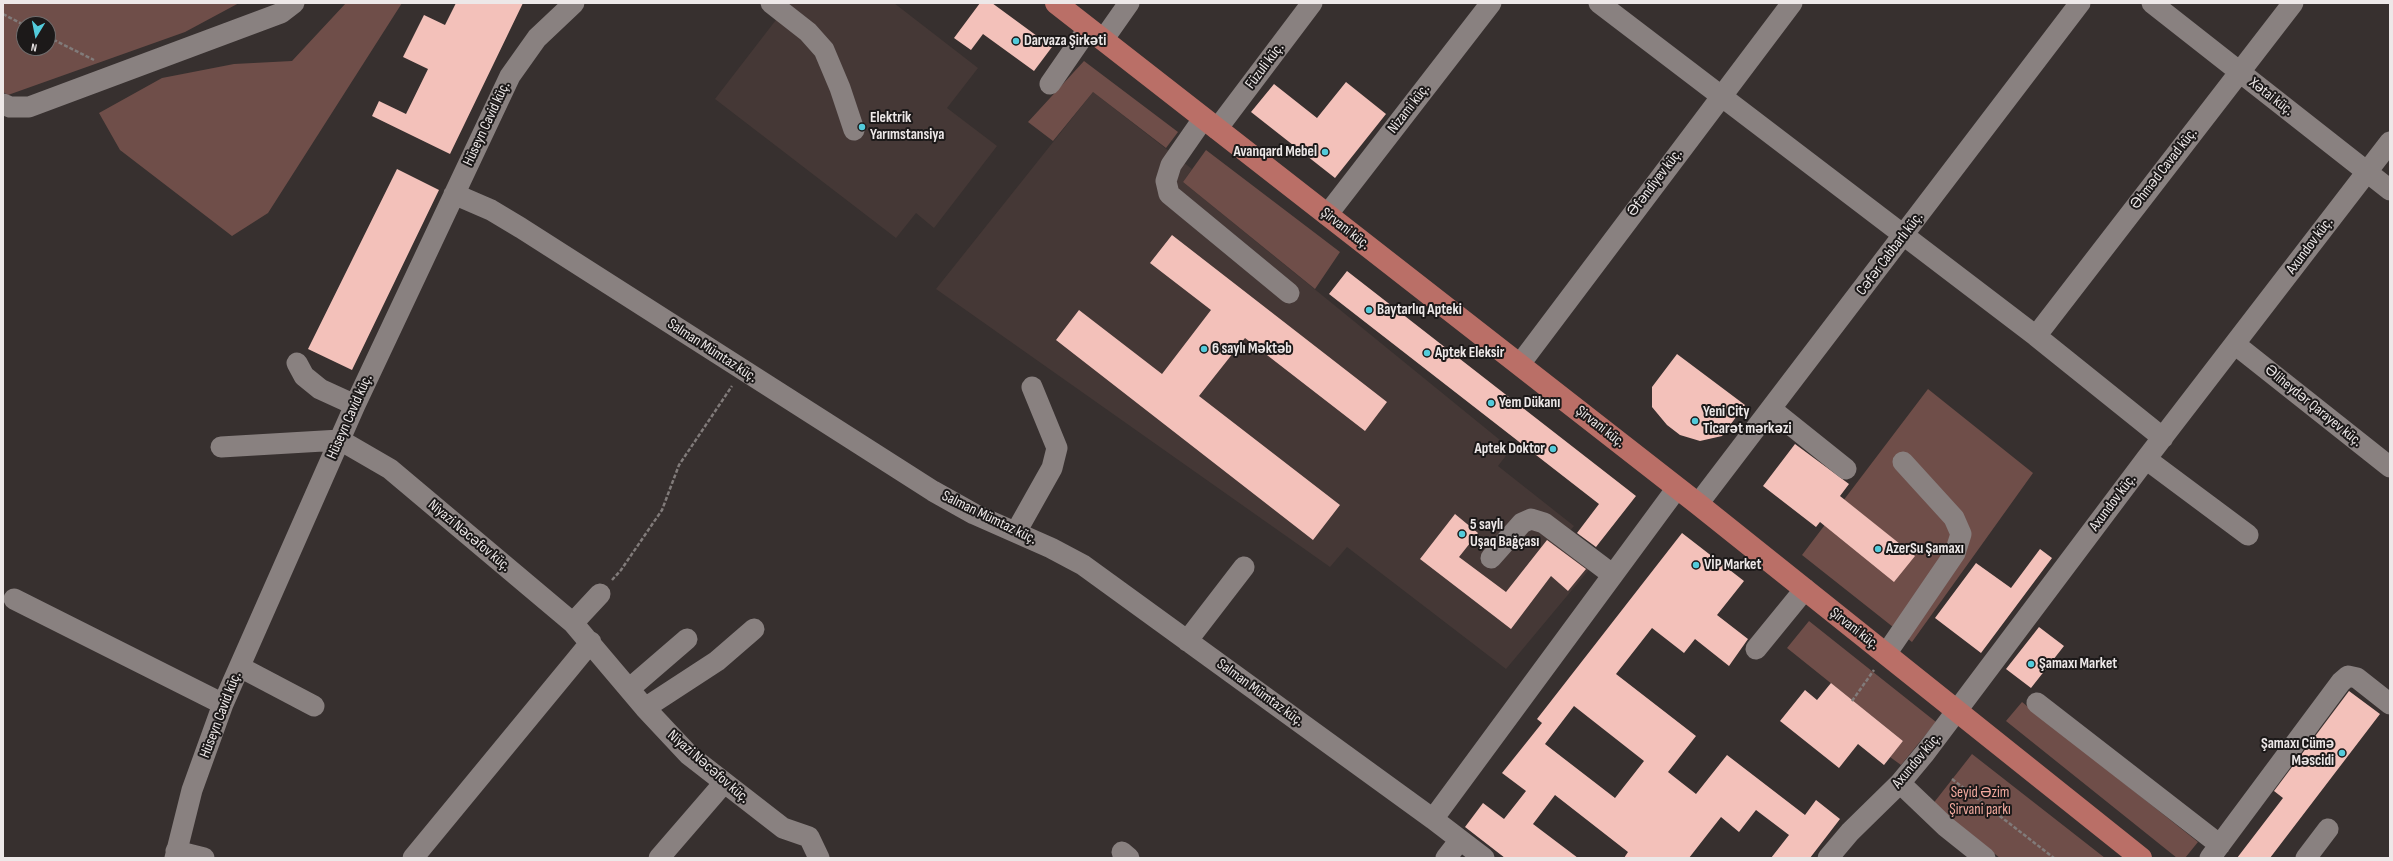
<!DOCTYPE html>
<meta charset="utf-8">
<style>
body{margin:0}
#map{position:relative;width:2393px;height:861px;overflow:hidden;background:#37302f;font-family:"Sofia Sans Condensed",sans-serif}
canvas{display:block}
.frame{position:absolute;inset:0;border:4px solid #ede8e8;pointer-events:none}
.north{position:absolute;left:16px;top:16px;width:40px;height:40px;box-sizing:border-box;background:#1c1919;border:1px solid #706c6c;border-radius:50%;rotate:190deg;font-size:11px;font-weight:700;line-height:16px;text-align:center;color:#ede8e8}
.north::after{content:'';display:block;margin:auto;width:14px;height:18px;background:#53cbdb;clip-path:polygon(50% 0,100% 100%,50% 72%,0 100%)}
</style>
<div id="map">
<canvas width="2393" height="861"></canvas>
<div class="frame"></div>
<div class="north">N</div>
</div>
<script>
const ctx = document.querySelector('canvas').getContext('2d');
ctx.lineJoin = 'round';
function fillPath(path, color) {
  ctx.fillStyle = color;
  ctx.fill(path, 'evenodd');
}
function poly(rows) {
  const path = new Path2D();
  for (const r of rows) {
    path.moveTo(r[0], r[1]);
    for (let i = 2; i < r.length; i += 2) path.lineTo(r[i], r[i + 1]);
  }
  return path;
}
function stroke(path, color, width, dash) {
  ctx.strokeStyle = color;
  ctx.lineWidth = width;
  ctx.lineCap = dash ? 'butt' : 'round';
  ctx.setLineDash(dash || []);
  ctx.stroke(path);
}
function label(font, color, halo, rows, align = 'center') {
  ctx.font = font + ' "Sofia Sans Condensed",sans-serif';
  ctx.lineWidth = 4;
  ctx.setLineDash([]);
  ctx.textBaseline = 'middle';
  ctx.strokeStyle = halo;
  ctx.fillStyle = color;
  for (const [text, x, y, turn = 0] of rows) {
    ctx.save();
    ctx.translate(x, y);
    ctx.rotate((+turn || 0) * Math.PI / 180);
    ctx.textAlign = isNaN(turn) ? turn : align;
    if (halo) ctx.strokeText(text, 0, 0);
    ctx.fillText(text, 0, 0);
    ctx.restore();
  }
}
fillPath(poly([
 [789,3,894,3,978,68,947,108,997,146,934,228,916,213,896,238,715,99],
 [1093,92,1192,169,1183,182,1511,449,1498,466,1574,526,1560,542,1592,566,1506,669,1347,547,1330,567,936,289]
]), '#453836');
fillPath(poly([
 [3,3,239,3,185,32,8,95,3,92],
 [24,24,48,24,48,48,24,48],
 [346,3,402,3,268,213,232,236,120,150,99,113,162,78,234,64,292,61],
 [1084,61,1178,132,1166,148,1093,92,1053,141,1028,122],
 [1206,150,1340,252,1315,289,1183,182],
 [1928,389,2033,473,1912,642,1802,555],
 [1809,621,1936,722,1901,765,1890,757,1903,741,1787,648],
 [2022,702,2198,842,2185,858,2177,858,2006,721],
 [1972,754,2105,858,2000,858,1932,805]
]), '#6f4e49');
fillPath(poly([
 [456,3,523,3,450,154,372,116,379,101,406,114,428,69,403,57,424,15,445,25],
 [980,3,992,3,1052,47,1034,71,983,34,971,50,954,38],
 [1346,82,1386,114,1335,178,1251,112,1274,84,1317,118],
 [397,169,439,190,352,370,308,349],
 [1172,235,1387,402,1365,431,1245,338,1199,396,1340,505,1313,540,1056,340,1079,310,1162,374,1211,310,1150,263],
 [1347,271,1636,496,1596,547,1577,533,1599,504,1329,294],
 [1677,354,1745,405,1722,436,1700,441,1680,435,1667,425,1652,407,1652,387],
 [1795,444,1849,484,1840,496,1915,556,1894,582,1820,522,1816,527,1763,486],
 [1455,514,1478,533,1459,557,1506,592,1547,540,1586,569,1568,591,1551,576,1511,629,1420,559],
 [1682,533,1744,581,1717,615,1748,639,1729,666,1695,639,1684,653,1652,628,1616,674,1696,736,1668,772,1696,794,1727,755,1805,815,1816,800,1840,819,1810,858,1771,858,1789,835,1756,810,1739,832,1721,817,1689,858,1624,858,1628,852,1555,795,1533,824,1578,858,1505,858,1465,827,1483,803,1504,819,1526,791,1502,773,1542,723,1537,719],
 [1574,706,1644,761,1615,798,1545,744],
 [2040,549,2052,558,1981,653,1935,618,1976,563,2011,588],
 [2039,627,2064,646,2031,688,2006,669],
 [1831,683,1903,741,1884,765,1858,744,1839,768,1780,721,1805,690,1817,700],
 [2349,691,2380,714,2270,858,2237,858,2283,798,2274,791]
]), '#f3c1ba');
stroke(poly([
 [3,14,24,25],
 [48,37,94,60],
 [612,580,621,570,662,510,679,465,732,386],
 [1852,701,1874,670],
 [1952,779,2054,858]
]), '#817b7a', 2.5, [4, 2]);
stroke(poly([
 [771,3,808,32,824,50,840,88,854,130],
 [1599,3,2036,336,2163,438],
 [2152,3,2390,190],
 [1103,40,1129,3],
 [1050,84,1088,29],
 [3,104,10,107,29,107,281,13,294,3],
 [1203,119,1171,165,1166,181,1169,194,1289,293],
 [1217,129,1312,3],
 [454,194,491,210,521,228,933,491,974,514,1051,548,1083,565,1433,819,1484,858],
 [1327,215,1491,3],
 [2036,336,2293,3],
 [2236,345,2390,467],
 [297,363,304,376,320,389,355,405],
 [1520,364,1792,3],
 [1771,409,1846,469],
 [221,447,340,440,390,469,573,623,645,708,689,755,783,828,809,837,819,858],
 [2146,459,2248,535],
 [1698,504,2080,3],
 [1016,532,1052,468,1057,448,1032,387],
 [1491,558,1522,523,1531,519,1544,523,1613,575],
 [14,599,223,704],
 [573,623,600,594],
 [1187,641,1244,567],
 [1756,649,1805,589],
 [1886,654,1955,553,1961,534,1954,518,1903,462],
 [240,667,314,706],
 [629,689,687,639],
 [2037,703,2220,845],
 [645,708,717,661,754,629],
 [1900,783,1945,826,1985,858],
 [1433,819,1677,488],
 [176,851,204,858],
 [1122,852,1129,858],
 [175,858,192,790,223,704,355,405,510,76,537,38,574,3],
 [413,858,591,642],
 [659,858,723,784],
 [1446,858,1460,840],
 [1828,858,1850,832,1900,783,1925,753,2146,459,2390,142],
 [2210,858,2341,682,2348,676,2357,678,2390,704],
 [2306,858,2328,829]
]), '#898180', 21);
stroke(poly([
 [1056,3,1698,504,2141,858]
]), '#ba6f67', 22);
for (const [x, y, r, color] of [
 [1016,41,4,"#53cbdb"],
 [862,127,4,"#53cbdb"],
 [1325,152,4,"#53cbdb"],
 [1369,310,4,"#53cbdb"],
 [1204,349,4,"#53cbdb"],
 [1427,353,4,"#53cbdb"],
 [1491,403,4,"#53cbdb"],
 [1695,421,4,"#53cbdb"],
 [1553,449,4,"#53cbdb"],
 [1462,534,4,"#53cbdb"],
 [1878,549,4,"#53cbdb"],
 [1696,565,4,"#53cbdb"],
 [2031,664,4,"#53cbdb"],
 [2342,753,4,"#53cbdb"]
]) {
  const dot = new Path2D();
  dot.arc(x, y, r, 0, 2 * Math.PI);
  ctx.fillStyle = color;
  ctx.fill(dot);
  stroke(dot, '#1c1919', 1.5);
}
label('bold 15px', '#ede8e8', '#1c1919', [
 ["Darvaza Şirkəti",1024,41],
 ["Elektrik",870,118],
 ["Yarımstansiya",870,135],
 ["Avanqard Mebel",1317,152,"right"],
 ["Baytarlıq Apteki",1377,310],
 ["6 saylı Məktəb",1212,349],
 ["Aptek Eleksir",1435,353],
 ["Yem Dükanı",1499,403],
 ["Yeni City",1703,412],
 ["Ticarət mərkəzi",1703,429],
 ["Aptek Doktor",1545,449,"right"],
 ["5 saylı",1470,525],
 ["Uşaq Bağçası",1470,542],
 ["AzerSu Şamaxı",1886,549],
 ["VİP Market",1704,565],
 ["Şamaxı Market",2039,664],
 ["Şamaxı Cümə",2334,744,"right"],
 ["Məscidi",2334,761,"right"]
], 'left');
label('15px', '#ede8e8', '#1c1919', [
 ["Füzuli küç.",1265,66,-53],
 ["Xətai küç.",2271,97,38],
 ["Nizami küç.",1409,109,-52],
 ["Hüseyn Cavid küç.",487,124,-65],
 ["Əhməd Cavad küç.",2164,169,-52],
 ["Əfəndiyev küç.",1655,183,-53],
 ["Şirvani küç.",1345,229,38],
 ["Axundov küç.",2310,246,-53],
 ["Cəfər Cabbarlı küç.",1890,254,-53],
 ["Salman Mümtaz küç.",712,351,33],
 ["Əliheydər Qarayev küç.",2313,406,39],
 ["Hüseyn Cavid küç.",350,417,-66],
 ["Şirvani küç.",1600,427,38],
 ["Axundov küç.",2113,503,-53],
 ["Salman Mümtaz küç.",989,518,26],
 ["Niyazi Nəcəfov küç.",469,536,40],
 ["Şirvani küç.",1854,629,38],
 ["Salman Mümtaz küç.",1260,693,36],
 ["Hüseyn Cavid küç.",221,715,-69],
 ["Axundov küç.",1917,761,-50],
 ["Niyazi Nəcəfov küç.",708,767,41]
]);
label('15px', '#f3aa9f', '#1c1919', [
 ["Seyid Əzim",1980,793],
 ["Şirvani parkı",1980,810]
]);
</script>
